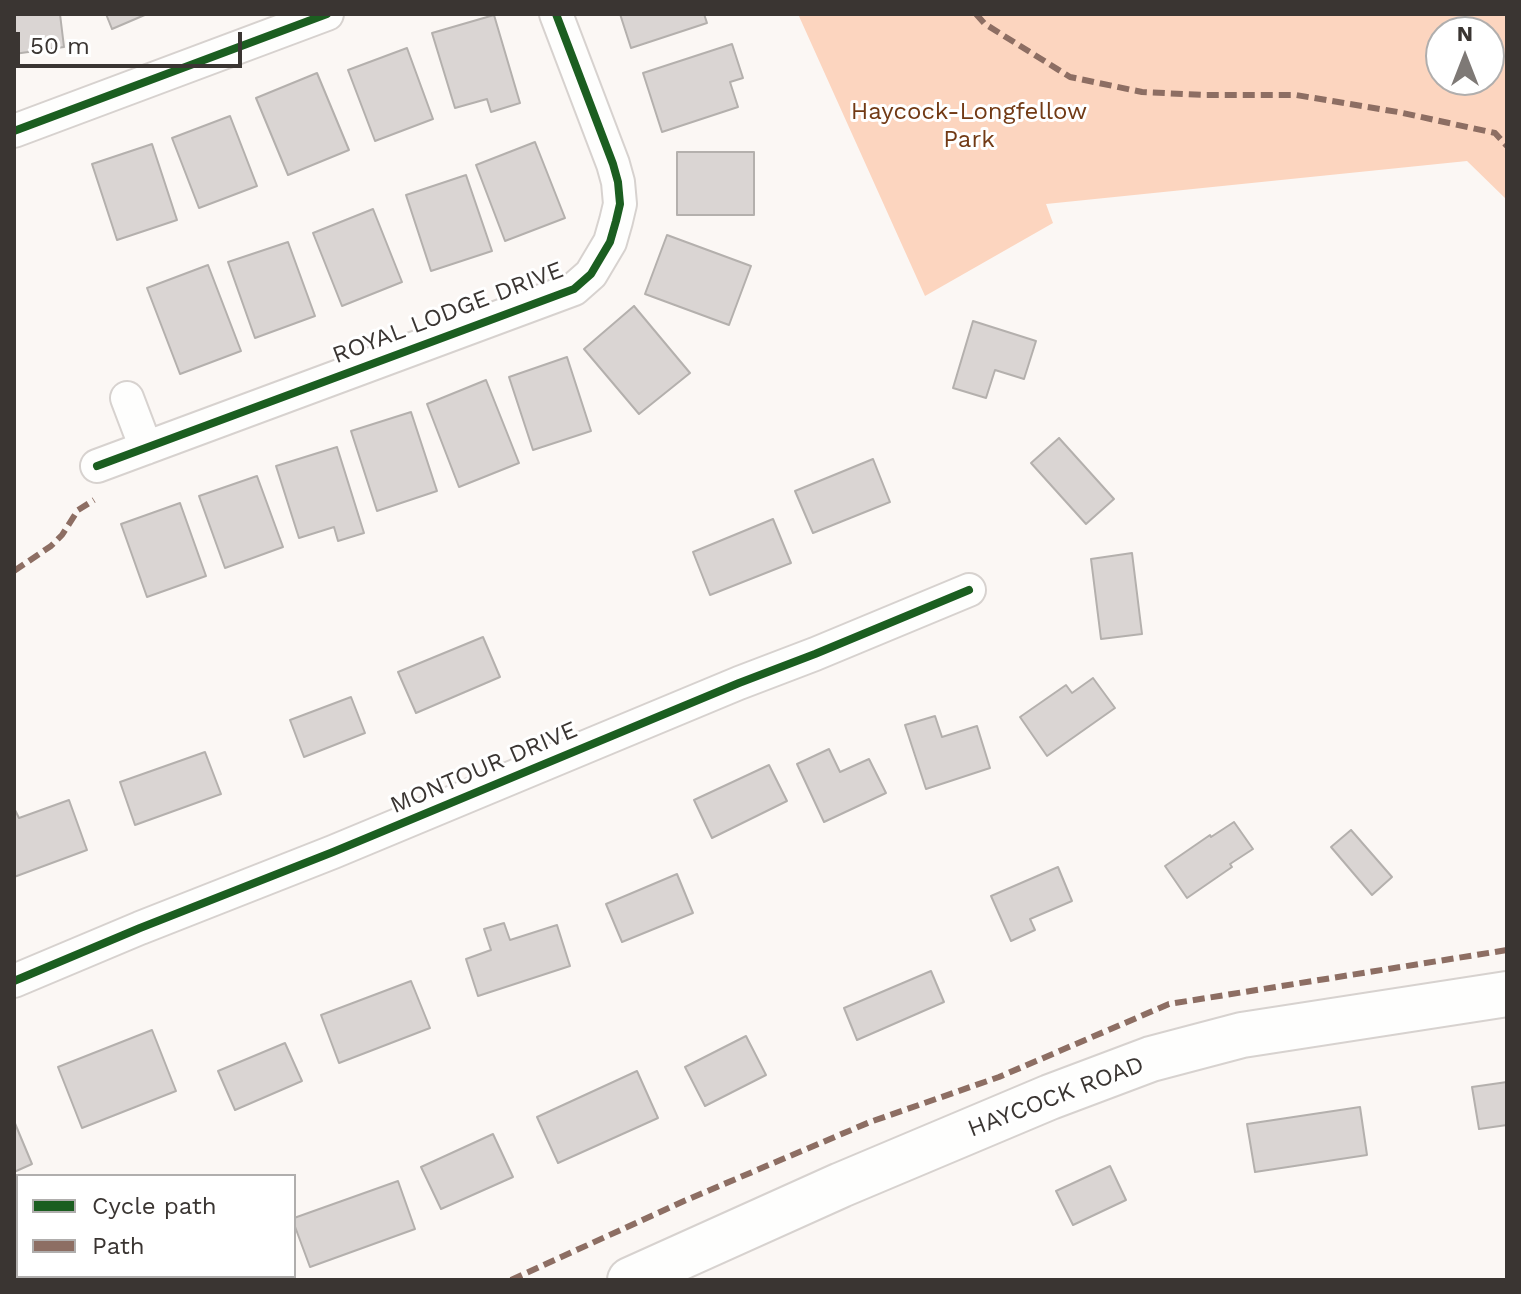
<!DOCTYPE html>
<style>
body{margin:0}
#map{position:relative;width:1521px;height:1294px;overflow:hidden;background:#fbf7f4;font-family:"Work Sans",sans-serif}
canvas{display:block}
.frame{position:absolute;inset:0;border:16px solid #3a3532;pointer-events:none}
.legend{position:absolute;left:16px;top:1174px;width:280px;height:104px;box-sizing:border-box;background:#fff;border:2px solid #b0aead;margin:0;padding:10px 14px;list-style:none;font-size:24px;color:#3a3532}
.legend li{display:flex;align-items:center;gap:16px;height:40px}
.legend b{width:40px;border:2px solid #b0aead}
.north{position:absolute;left:1425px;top:16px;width:80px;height:80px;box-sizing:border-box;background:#fff;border:2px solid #b0aead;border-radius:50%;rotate:0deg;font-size:22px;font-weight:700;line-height:32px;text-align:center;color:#3a3532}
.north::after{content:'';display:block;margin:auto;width:28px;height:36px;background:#7e7976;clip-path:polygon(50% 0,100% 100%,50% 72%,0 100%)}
.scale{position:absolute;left:16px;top:32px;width:226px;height:36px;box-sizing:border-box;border:4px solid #3a3532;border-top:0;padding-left:10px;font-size:24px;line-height:28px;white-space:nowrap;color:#3a3532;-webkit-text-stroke:6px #fff;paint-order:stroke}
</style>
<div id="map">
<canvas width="1521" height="1294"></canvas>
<div class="frame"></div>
<ul class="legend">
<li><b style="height:10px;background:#1b5e20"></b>Cycle path</li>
<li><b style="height:10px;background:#8d6e63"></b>Path</li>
</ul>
<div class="north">N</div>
<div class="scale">50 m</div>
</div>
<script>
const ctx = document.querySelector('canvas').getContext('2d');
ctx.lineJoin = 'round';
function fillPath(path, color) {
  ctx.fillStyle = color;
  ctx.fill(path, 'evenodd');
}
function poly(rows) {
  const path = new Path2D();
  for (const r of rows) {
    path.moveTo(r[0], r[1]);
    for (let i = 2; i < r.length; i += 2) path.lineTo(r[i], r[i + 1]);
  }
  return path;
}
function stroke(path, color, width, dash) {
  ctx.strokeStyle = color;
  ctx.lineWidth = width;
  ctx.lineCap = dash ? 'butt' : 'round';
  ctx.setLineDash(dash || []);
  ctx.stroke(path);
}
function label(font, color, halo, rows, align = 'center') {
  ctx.font = font + ' "Work Sans",sans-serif';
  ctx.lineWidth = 6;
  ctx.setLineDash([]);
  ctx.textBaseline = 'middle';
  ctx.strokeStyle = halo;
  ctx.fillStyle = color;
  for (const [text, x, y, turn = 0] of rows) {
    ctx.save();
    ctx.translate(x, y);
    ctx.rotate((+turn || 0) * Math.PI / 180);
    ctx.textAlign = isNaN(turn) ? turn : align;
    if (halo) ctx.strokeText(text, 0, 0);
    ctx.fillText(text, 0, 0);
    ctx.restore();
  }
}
fillPath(poly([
 [798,14,1507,14,1507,200,1467,161,1046,204,1053,223,925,296],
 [1441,32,1489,32,1489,80,1441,80]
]), '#fcd5bf');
const building = poly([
 [14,14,60,14,64,47,14,54,14,14],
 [106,14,147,14,112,29,106,14],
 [620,14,704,14,707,23,631,48,620,14],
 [494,15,520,103,491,112,487,99,455,108,432,33,494,15],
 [732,44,743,78,730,82,738,107,662,132,643,73,732,44],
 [407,48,433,119,375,141,348,70,407,48],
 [317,73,349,150,288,175,256,98,317,73],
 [230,116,257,186,199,208,172,138,230,116],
 [535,142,565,218,505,241,476,165,535,142],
 [152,144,177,220,117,240,92,164,152,144],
 [677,152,754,152,754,215,677,215,677,152],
 [466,175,492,251,431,271,406,195,466,175],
 [373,209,402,282,342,306,313,233,373,209],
 [667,235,751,266,729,325,645,294,667,235],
 [288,242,315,316,255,338,228,262,288,242],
 [208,265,241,351,180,374,147,288,208,265],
 [634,306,690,373,639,414,584,349,634,306],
 [973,321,1036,341,1024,379,995,370,986,398,953,388,973,321],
 [567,357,591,431,533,450,509,377,567,357],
 [486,380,519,463,459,487,427,404,486,380],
 [411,412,437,491,377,511,351,431,411,412],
 [1059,438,1114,499,1086,524,1031,463,1059,438],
 [337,447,364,533,338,541,334,527,299,538,276,466,337,447],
 [873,459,890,502,813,533,795,491,873,459],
 [257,476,283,547,225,568,199,496,257,476],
 [180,503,206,576,147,597,121,524,180,503],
 [773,519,791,563,710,595,693,552,773,519],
 [1132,553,1142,634,1101,639,1091,559,1132,553],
 [483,637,500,677,416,713,398,672,483,637],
 [1093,678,1115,708,1047,756,1020,717,1066,685,1072,693,1093,678],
 [351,697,365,733,304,757,290,720,351,697],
 [935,716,942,737,977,726,990,768,926,789,905,725,935,716],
 [829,749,840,772,869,759,886,793,824,822,797,764,829,749],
 [205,752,221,794,135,825,120,782,205,752],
 [769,765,787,801,712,838,694,800,769,765],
 [69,800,87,850,14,877,14,808,19,818,69,800],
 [1234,822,1253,849,1230,864,1232,867,1187,898,1165,866,1210,835,1211,837,1234,822],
 [1351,830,1392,877,1372,895,1331,847,1351,830],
 [1058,867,1072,901,1030,919,1035,930,1011,941,991,896,1058,867],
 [677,874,693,913,622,942,606,904,677,874],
 [504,923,510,940,557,925,570,966,478,996,466,959,491,950,484,929,504,923],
 [931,971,944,1002,857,1040,844,1008,931,971],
 [411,981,430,1028,339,1063,321,1015,411,981],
 [152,1030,176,1091,82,1128,58,1067,152,1030],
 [746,1036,766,1075,705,1106,685,1067,746,1036],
 [285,1043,302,1081,235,1110,218,1071,285,1043],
 [637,1071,658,1118,558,1163,537,1117,637,1071],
 [1507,1082,1507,1125,1479,1129,1472,1087,1507,1082],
 [1360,1107,1367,1155,1255,1172,1247,1124,1360,1107],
 [14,1121,32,1164,14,1172,14,1121],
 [493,1134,513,1177,441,1209,421,1167,493,1134],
 [1110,1166,1126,1200,1073,1225,1056,1191,1110,1166],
 [398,1181,415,1229,310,1267,294,1224,294,1218,398,1181],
 [130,1276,231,1276,232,1280,121,1280,130,1276]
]);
fillPath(building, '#dad5d3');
stroke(building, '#b4b0ad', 2);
const minor = poly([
 [14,131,327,14],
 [127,398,146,448],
 [97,466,574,289,591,274,610,242,616,221,620,204,618,182,613,164,556,14],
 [14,981,140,928,333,852,739,683,815,654,969,590]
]);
const secondary = poly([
 [630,1280,841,1185,1050,1097,1151,1059,1242,1035,1507,994]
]);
stroke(minor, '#d7d2cf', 36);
stroke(secondary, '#d7d2cf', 48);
stroke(minor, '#fefefd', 32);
stroke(secondary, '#fefefd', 44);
stroke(poly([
 [976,14,985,24,1070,77,1142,92,1204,95,1296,95,1398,112,1495,133,1507,146],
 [14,571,51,546,62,535,78,510,94,500],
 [511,1280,684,1201,870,1122,999,1077,1169,1004,1507,950]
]), '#8d6e63', 6, [12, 6]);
stroke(poly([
 [14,131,327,14],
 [97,466,574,289,591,274,610,242,616,221,620,204,618,182,613,164,556,14],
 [14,981,140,928,333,852,739,683,815,654,969,590]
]), '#1b5e20', 8);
label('24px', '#723a15', '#fff', [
 ["Haycock-Longfellow",969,112],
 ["Park",969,140]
]);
label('24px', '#3a3532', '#fff', [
 ["ROYAL LODGE DRIVE",448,313,-21],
 ["MONTOUR DRIVE",484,768,-23],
 ["HAYCOCK ROAD",1056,1097,-21]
]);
</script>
